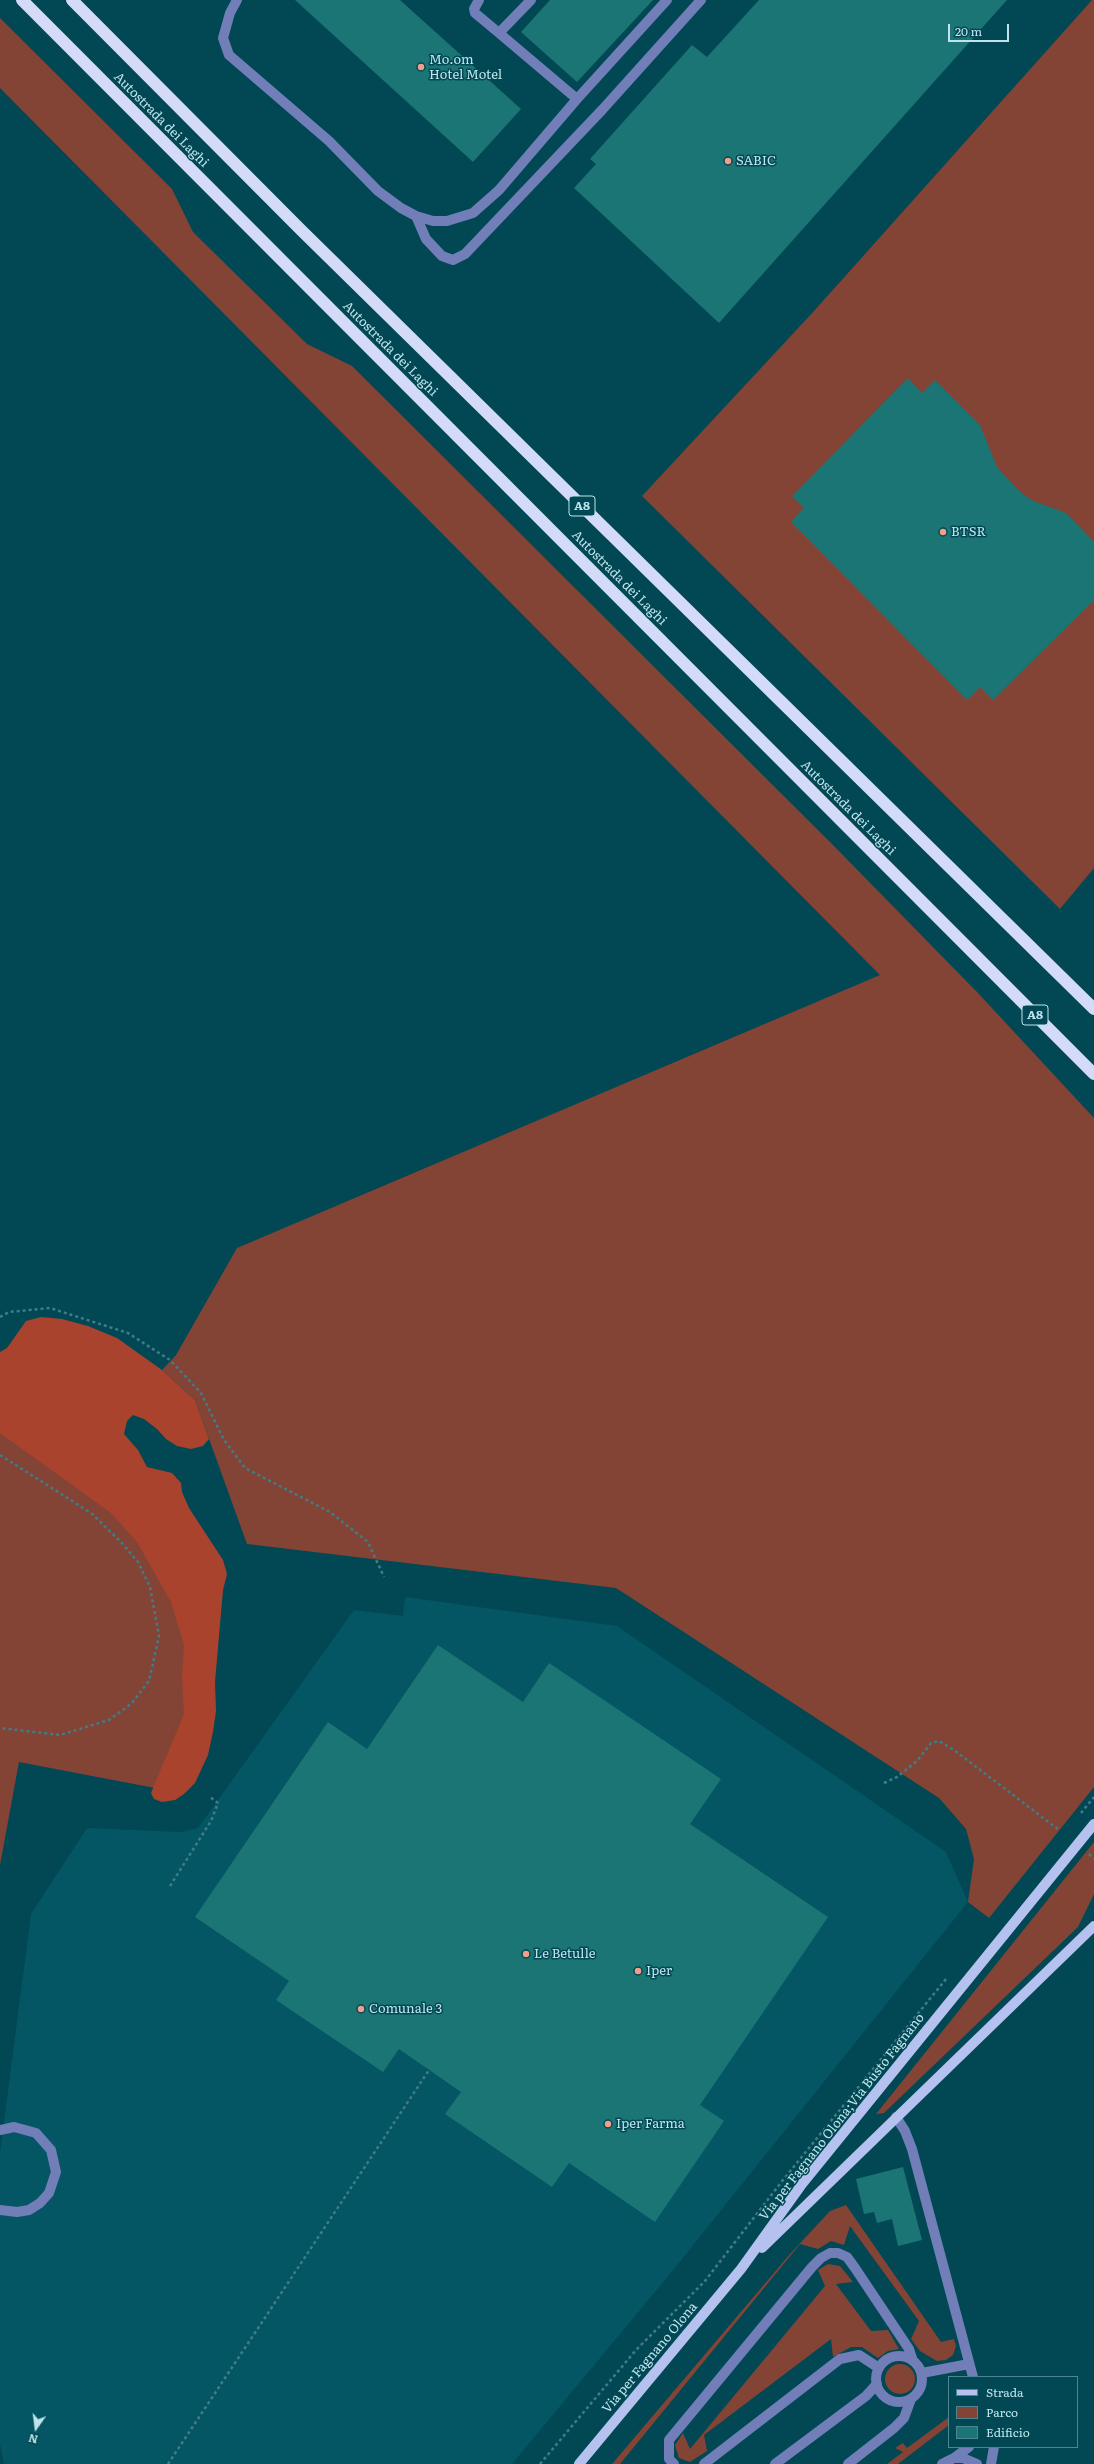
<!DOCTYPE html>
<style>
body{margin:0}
#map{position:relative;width:1094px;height:2464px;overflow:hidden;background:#014854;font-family:Literata,serif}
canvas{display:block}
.legend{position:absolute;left:948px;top:2376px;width:130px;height:72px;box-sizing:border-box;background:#014854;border:1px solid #4d8691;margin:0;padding:5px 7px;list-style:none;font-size:12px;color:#bfe4ec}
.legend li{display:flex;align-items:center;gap:8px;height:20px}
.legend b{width:20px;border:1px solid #4d8691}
.north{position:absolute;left:16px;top:2408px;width:40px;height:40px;-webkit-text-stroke:3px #014854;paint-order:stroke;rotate:194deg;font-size:11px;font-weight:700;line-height:16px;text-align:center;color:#bfe4ec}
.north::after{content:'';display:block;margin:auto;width:14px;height:18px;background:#bfe4ec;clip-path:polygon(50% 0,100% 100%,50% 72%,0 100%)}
.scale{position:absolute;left:948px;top:24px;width:61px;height:18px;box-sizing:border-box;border:2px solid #bfe4ec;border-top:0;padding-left:5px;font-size:12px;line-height:14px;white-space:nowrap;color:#bfe4ec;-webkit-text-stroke:3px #014854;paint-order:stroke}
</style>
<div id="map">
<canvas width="1094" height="2464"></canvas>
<ul class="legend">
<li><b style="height:5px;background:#b5c1ef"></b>Strada</li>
<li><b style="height:11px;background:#834335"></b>Parco</li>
<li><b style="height:11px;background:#1b7574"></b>Edificio</li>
</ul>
<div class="north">N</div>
<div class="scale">20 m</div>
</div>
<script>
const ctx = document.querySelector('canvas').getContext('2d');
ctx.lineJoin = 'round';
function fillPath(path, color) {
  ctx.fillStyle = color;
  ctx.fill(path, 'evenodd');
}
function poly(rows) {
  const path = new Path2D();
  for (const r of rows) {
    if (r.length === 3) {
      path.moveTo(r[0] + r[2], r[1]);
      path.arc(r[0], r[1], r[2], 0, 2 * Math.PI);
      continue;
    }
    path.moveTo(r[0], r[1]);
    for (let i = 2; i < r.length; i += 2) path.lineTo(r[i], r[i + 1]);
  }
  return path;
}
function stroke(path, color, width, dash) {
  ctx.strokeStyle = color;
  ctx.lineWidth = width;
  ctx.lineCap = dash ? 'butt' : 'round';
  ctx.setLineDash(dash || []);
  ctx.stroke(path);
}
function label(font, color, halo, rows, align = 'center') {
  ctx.font = font + ' Literata,serif';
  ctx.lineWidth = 3;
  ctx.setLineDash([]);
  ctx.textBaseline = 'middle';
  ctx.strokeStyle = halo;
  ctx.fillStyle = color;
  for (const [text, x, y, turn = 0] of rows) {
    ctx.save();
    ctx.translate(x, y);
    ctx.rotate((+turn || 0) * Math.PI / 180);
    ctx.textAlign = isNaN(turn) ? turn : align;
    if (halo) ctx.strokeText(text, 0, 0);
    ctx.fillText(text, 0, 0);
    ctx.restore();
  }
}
fillPath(poly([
 [405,1597,617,1626,946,1852,968,1902,670,2274,512,2464,4,2464,0,2444,0,2153,31,1914,87,1828,181,1832,198,1828,354,1610,403,1616]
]), '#045664');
fillPath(poly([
 [1092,0,1094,0,1094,868,1060,909,642,496,814,311],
 [0,18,172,189,193,232,307,344,352,366,834,846,978,993,1094,1118,1094,1787,989,1918,968,1902,974,1859,966,1829,939,1798,616,1588,247,1544,195,1400,162,1370,176,1355,237,1248,880,975,0,88],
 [0,1413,118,1487,182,1622,195,1715,160,1789,19,1762,0,1865],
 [1094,1842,1094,1894,1078,1927,884,2113,876,2114],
 [846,2205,941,2342,954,2339,956,2346,953,2355,946,2360,937,2361,920,2351,911,2339,919,2321,850,2226,844,2245,831,2241,818,2249,800,2244,620,2464,612,2464,790,2254,830,2211],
 [828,2264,840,2266,853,2282,836,2284,871,2331,888,2330,899,2349,888,2351,878,2358,862,2347,851,2347,833,2357,831,2339,704,2435,707,2451,690,2462,679,2458,675,2445,683,2433,690,2449,825,2286,818,2270],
 [900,2379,15],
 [949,2417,949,2425,898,2464,887,2464,903,2452,895,2448,903,2443,907,2448]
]), '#834335');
fillPath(poly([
 [41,1317,62,1319,88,1326,117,1338,162,1370,195,1400,209,1439,203,1446,191,1449,177,1446,166,1439,157,1429,144,1419,133,1415,127,1421,124,1434,138,1450,147,1467,172,1473,181,1483,182,1492,189,1508,223,1560,227,1574,223,1590,215,1682,216,1711,213,1732,208,1755,195,1783,184,1794,175,1800,162,1802,154,1799,151,1793,184,1714,182,1677,184,1645,171,1602,137,1542,111,1513,0,1433,0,1352,7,1348,26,1321]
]), '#a9432e');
fillPath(poly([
 [295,0,400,0,521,109,473,162],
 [550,0,653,0,577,82,521,32],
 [759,0,1007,0,719,323,574,188,596,164,590,159,692,45,707,57],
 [908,378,922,393,935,380,980,425,997,467,1018,490,1031,500,1066,513,1094,542,1094,600,993,700,980,687,967,700,791,522,804,508,792,496],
 [438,1645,523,1702,549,1663,721,1779,690,1824,828,1917,700,2105,724,2121,655,2222,569,2163,552,2187,445,2114,461,2092,399,2049,383,2072,276,2000,289,1981,195,1917,328,1722,367,1749],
 [903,2167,922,2240,898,2246,892,2219,877,2223,874,2212,864,2214,856,2179]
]), '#1b7574');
stroke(poly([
 [0,1317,9,1312,50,1308,128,1333,170,1360,201,1393,224,1440,245,1468,330,1512,368,1542,384,1577],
 [0,1455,91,1513,121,1542,138,1562,150,1587,159,1636,149,1681,132,1703,109,1720,60,1735,0,1728],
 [884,1783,897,1777,917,1761,931,1743,939,1741,954,1750,1059,1830],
 [1081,1813,1094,1797],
 [1089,1854,1094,1859],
 [170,1886,211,1821,218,1803,210,1797],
 [168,2464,429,2070],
 [540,2464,636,2350,705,2281,783,2180,946,1979]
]), '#417c87', 2.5, [3, 3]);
stroke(poly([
 [237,0,230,13,223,38,229,55,329,141,378,191,401,208,416,216,433,221,447,221,473,213,499,190,577,99,667,0],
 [479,0,474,9,475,13,499,33,531,0],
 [499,33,577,99],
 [416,216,426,239,442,256,453,260,465,254,602,110,701,0],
 [896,2117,905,2131,912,2149,973,2377],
 [0,2130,14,2127,36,2133,51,2150,56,2172,49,2193,40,2203,29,2210,17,2212,0,2210],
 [899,2379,23],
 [922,2373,969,2364],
 [954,2458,969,2447],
 [674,2464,669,2459,669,2440,812,2267,821,2258,830,2253,838,2253,847,2257,855,2268,909,2349,913,2361],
 [704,2464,840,2359,859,2355,879,2368],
 [775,2464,866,2396,877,2384],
 [848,2464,894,2428,904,2418,911,2399],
 [942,2464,954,2458,963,2458,977,2464],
 [991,2464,994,2447]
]), '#717eb7', 10);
stroke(poly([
 [762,2248,1094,1926],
 [579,2464,741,2269,802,2184,1094,1824]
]), '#b5c1ef', 10);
stroke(poly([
 [22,0,1094,1074],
 [72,0,301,230,1094,1009]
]), '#d4dbf8', 12);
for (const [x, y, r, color] of [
 [421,67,4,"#f49e8a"],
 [728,161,4,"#f49e8a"],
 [943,532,4,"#f49e8a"],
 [526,1954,4,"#f49e8a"],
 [638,1971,4,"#f49e8a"],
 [361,2009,4,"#f49e8a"],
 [608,2124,4,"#f49e8a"]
]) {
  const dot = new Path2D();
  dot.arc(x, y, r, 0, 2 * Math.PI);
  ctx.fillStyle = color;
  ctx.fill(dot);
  stroke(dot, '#014854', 1.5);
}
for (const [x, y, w] of [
 [582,506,26],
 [1035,1015,26]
]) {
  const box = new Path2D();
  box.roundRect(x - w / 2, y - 10, w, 20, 3);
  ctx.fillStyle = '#014854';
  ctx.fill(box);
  stroke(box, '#bfe4ec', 1);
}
label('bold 12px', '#bfe4ec', null, [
 ["A8",582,506],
 ["A8",1035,1015]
]);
label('13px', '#bfe4ec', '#014854', [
 ["Mo.om",429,60],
 ["Hotel Motel",429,75],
 ["SABIC",736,161],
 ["BTSR",951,532],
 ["Le Betulle",534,1954],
 ["Iper",646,1971],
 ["Comunale 3",369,2009],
 ["Iper Farma",616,2124]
], 'left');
label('13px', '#bfe4ec', '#014854', [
 ["Autostrada dei Laghi",161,120,45],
 ["Autostrada dei Laghi",390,349,45],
 ["Autostrada dei Laghi",619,578,45],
 ["Autostrada dei Laghi",848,808,45],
 ["Via per Fagnano Olona;Via Busto Fagnano",842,2117,-52],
 ["Via per Fagnano Olona",650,2358,-50]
]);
</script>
